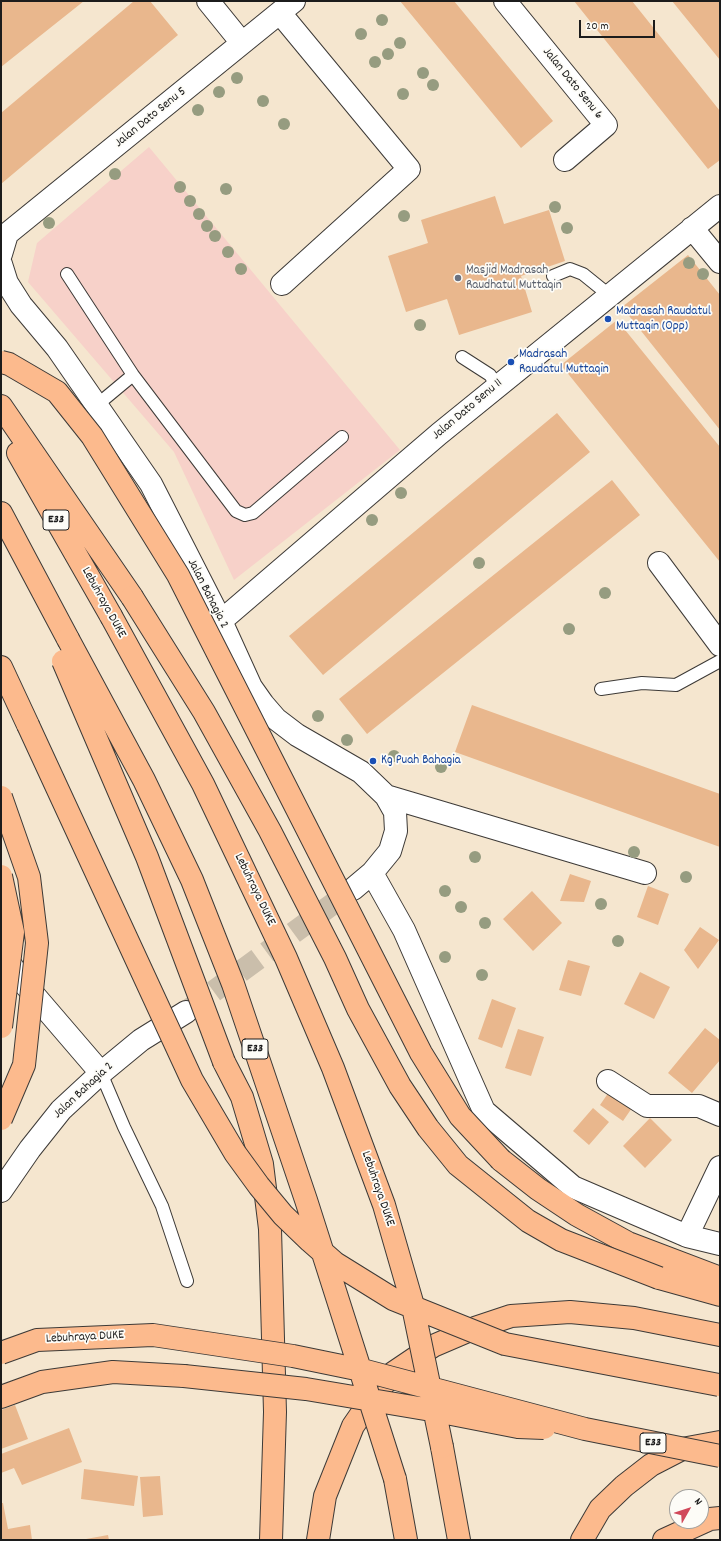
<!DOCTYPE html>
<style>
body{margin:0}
#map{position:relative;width:721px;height:1541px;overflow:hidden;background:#f5e6cf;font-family:Dekko,sans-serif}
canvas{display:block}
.frame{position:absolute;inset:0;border:2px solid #1c1c1c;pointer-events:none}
.north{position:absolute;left:669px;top:1489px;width:40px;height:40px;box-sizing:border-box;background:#fdfcf7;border:1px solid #a3a29f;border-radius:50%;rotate:51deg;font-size:11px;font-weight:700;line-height:16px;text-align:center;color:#1c1c1c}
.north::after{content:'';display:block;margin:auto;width:14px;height:18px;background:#d1495b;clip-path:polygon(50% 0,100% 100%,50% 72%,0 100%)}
.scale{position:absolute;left:579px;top:20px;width:76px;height:18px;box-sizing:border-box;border:2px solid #1c1c1c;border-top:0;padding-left:5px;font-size:12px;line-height:14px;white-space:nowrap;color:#1c1c1c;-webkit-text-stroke:3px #fdfcf7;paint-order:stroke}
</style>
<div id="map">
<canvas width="721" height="1541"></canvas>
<div class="frame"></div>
<div class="north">N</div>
<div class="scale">20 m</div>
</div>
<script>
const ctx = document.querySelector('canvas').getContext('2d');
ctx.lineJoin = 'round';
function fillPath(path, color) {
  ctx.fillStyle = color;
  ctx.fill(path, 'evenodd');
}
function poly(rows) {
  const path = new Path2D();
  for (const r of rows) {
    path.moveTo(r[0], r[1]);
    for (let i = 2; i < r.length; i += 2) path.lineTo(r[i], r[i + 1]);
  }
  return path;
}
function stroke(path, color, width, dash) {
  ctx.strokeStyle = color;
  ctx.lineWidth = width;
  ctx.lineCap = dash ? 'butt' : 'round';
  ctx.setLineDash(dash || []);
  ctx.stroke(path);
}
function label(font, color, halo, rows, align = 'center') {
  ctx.font = font + ' Dekko,sans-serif';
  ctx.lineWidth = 3.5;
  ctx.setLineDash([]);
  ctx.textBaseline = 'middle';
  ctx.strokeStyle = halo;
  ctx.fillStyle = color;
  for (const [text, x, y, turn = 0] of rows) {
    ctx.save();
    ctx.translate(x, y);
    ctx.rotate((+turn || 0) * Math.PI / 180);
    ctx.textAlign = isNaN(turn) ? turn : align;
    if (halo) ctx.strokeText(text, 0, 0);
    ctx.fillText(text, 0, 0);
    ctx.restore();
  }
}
fillPath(poly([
 [149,147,400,450,234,580,174,452,28,282,37,243]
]), '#f7d1c9');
fillPath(poly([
 [1,1,84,1,1,67],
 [134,1,150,1,178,35,1,184,1,113],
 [400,1,454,1,553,121,521,148],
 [574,1,632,1,720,111,720,160,708,169],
 [672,1,720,1,720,60],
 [495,196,504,224,549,210,565,261,521,276,532,312,459,335,447,299,406,312,388,256,428,243,421,220],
 [688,255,720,295,720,430,622,307],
 [617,320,720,447,720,562,561,365],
 [557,413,590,452,323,675,289,636],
 [612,480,640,515,367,734,339,699],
 [472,705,720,794,720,847,455,752],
 [570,874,591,881,584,902,560,901],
 [648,886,669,894,658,925,637,917],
 [532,891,562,923,533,951,503,919],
 [700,927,719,940,698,969,684,950],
 [568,960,590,966,581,996,559,990],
 [640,972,670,987,654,1019,624,1004],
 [492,999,516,1008,502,1048,478,1039],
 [705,1028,720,1040,720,1060,692,1093,668,1073],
 [518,1029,544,1037,531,1076,505,1068],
 [613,1086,636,1102,623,1121,600,1105],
 [593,1108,609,1122,589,1145,573,1131],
 [650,1118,672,1140,645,1168,623,1146],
 [15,1405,28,1439,1,1449,1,1410],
 [69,1428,82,1462,22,1485,14,1468,1,1473,1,1454],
 [84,1469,138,1476,134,1506,81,1499],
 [160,1476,163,1515,143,1517,140,1477],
 [1,1503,3,1503,8,1529,30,1525,32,1540,1,1540],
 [108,1535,109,1540,87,1540,86,1539]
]), '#e9b78d');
stroke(poly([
 [187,1011,353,889]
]), '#cabeab', 22, [22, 11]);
const lane = poly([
 [67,274,133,375,236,511,245,515,253,513,342,437],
 [553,276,570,269,583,274,609,295],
 [462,357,490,375,497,386],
 [97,405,133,375],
 [601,689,642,683,676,685,720,661],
 [101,1073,124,1127,162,1206,187,1281]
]);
const street = poly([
 [208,1,242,43],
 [505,1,606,125,565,160],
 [280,13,409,169,282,284],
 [692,228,720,262],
 [1,254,7,234,294,1],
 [1,264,7,283,21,305,57,348,151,484,221,621,251,687,263,704,276,719,297,735,361,772,386,796,395,812,396,831,390,851,372,873,353,889],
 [659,563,720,645],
 [221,621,439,434,720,206],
 [386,796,645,873],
 [372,873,404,930,484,1111,573,1187,687,1236,720,1244],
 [2,952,22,981,101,1073],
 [608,1081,647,1106,699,1106,720,1115],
 [1,1191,30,1149,61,1110,101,1073,141,1040,186,1012],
 [687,1236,720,1167]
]);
const highway = poly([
 [1,406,132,597],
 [18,453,111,616],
 [1,513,68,639],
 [1,667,28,725],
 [224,1062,242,1097,262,1164,270,1229,275,1412,271,1540],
 [501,1160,538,1189,577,1215,628,1243,720,1278],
 [659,1278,720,1295],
 [1,1397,42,1382,113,1372,184,1376],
 [442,1447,459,1540],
 [395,1479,406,1540],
 [318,1540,325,1496,353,1426,373,1397,393,1373,433,1346,475,1328,511,1316,570,1312,634,1318,720,1335],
 [582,1540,600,1509,624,1486,651,1465,682,1449,720,1442],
 [664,1540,710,1519,720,1518]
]);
stroke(lane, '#3d3a37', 14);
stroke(street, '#3d3a37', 24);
stroke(highway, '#3d3a37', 24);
stroke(lane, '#fff', 12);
stroke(street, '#fff', 22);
stroke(highway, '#fcba8d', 22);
const highwayBridge = poly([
 [1,362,9,364,57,392,92,436,178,575,421,1053,460,1116,501,1160],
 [132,597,204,712,270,831,335,958,358,1009,400,1086,428,1128,458,1165,528,1221,561,1240,659,1278],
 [111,616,203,784,286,958,333,1068,384,1205,412,1302,442,1447],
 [68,639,144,780,192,880,233,984,306,1200,395,1479],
 [63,661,147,857,224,1062],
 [28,725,192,1080,235,1153,259,1186,283,1215,310,1241,335,1263,393,1299,505,1344,719,1385],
 [1,797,29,877,37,943,24,1065,1,1119],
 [1,876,13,932,1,1027],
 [1,1353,37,1340,153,1335,293,1356,366,1371,585,1429,720,1456],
 [184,1376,306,1389,431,1410,518,1427,544,1428]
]);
stroke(highwayBridge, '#3d3a37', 24, []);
stroke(highwayBridge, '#fcba8d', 22);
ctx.fillStyle = '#969c80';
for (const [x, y] of [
 [382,20],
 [361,34],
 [400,43],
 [388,54],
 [375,62],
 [423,73],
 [237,78],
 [433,85],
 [219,92],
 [403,94],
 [263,101],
 [198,110],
 [284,124],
 [115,174],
 [180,187],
 [226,189],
 [190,201],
 [555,207],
 [199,214],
 [404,216],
 [49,223],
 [207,226],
 [567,228],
 [215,236],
 [228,252],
 [689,263],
 [241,269],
 [703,274],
 [420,325],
 [401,493],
 [372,520],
 [479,563],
 [605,593],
 [569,629],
 [318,716],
 [347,740],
 [394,756],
 [441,767],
 [634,852],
 [475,857],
 [686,877],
 [445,891],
 [601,904],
 [461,907],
 [485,923],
 [618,941],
 [445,957],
 [482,975]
]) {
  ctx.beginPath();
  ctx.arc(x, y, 6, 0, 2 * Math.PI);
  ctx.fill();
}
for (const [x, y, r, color] of [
 [458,278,4,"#6b7280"],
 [608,319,4,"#1a4fb4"],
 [511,362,4,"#1a4fb4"],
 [373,761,4,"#1a4fb4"]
]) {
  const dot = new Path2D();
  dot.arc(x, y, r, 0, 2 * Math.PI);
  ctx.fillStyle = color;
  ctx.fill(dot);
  stroke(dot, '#fdfcf7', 1.5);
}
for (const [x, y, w] of [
 [56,520,26],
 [255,1049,26],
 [653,1443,26]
]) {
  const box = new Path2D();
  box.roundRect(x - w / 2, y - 10, w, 20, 3);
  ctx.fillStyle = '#fdfcf7';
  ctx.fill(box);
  stroke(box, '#1c1c1c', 1);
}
label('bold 12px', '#1c1c1c', null, [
 ["E33",56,520],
 ["E33",255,1049],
 ["E33",653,1443]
]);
label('13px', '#1c1c1c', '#fdfcf7', [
 ["Jalan Dato Senu 6",572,84,51],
 ["Jalan Dato Senu 5",151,118,-39],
 ["Jalan Dato Senu 11",468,410,-40],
 ["Jalan Bahagia 2",207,594,63],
 ["Lebuhraya DUKE",103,603,61],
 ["Lebuhraya DUKE",254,890,64],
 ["Jalan Bahagia 2",84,1091,-43],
 ["Lebuhraya DUKE",377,1189,71],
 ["Lebuhraya DUKE",85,1338,-3]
]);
label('13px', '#5b616d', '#fdfcf7', [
 ["Masjid Madrasah",466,271],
 ["Raudhatul Muttaqin",466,286]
], 'left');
label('13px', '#164399', '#fdfcf7', [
 ["Madrasah Raudatul",616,312],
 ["Muttaqin (Opp)",616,327],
 ["Madrasah",519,355],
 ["Raudatul Muttaqin",519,370],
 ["Kg Puah Bahagia",381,761]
], 'left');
</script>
